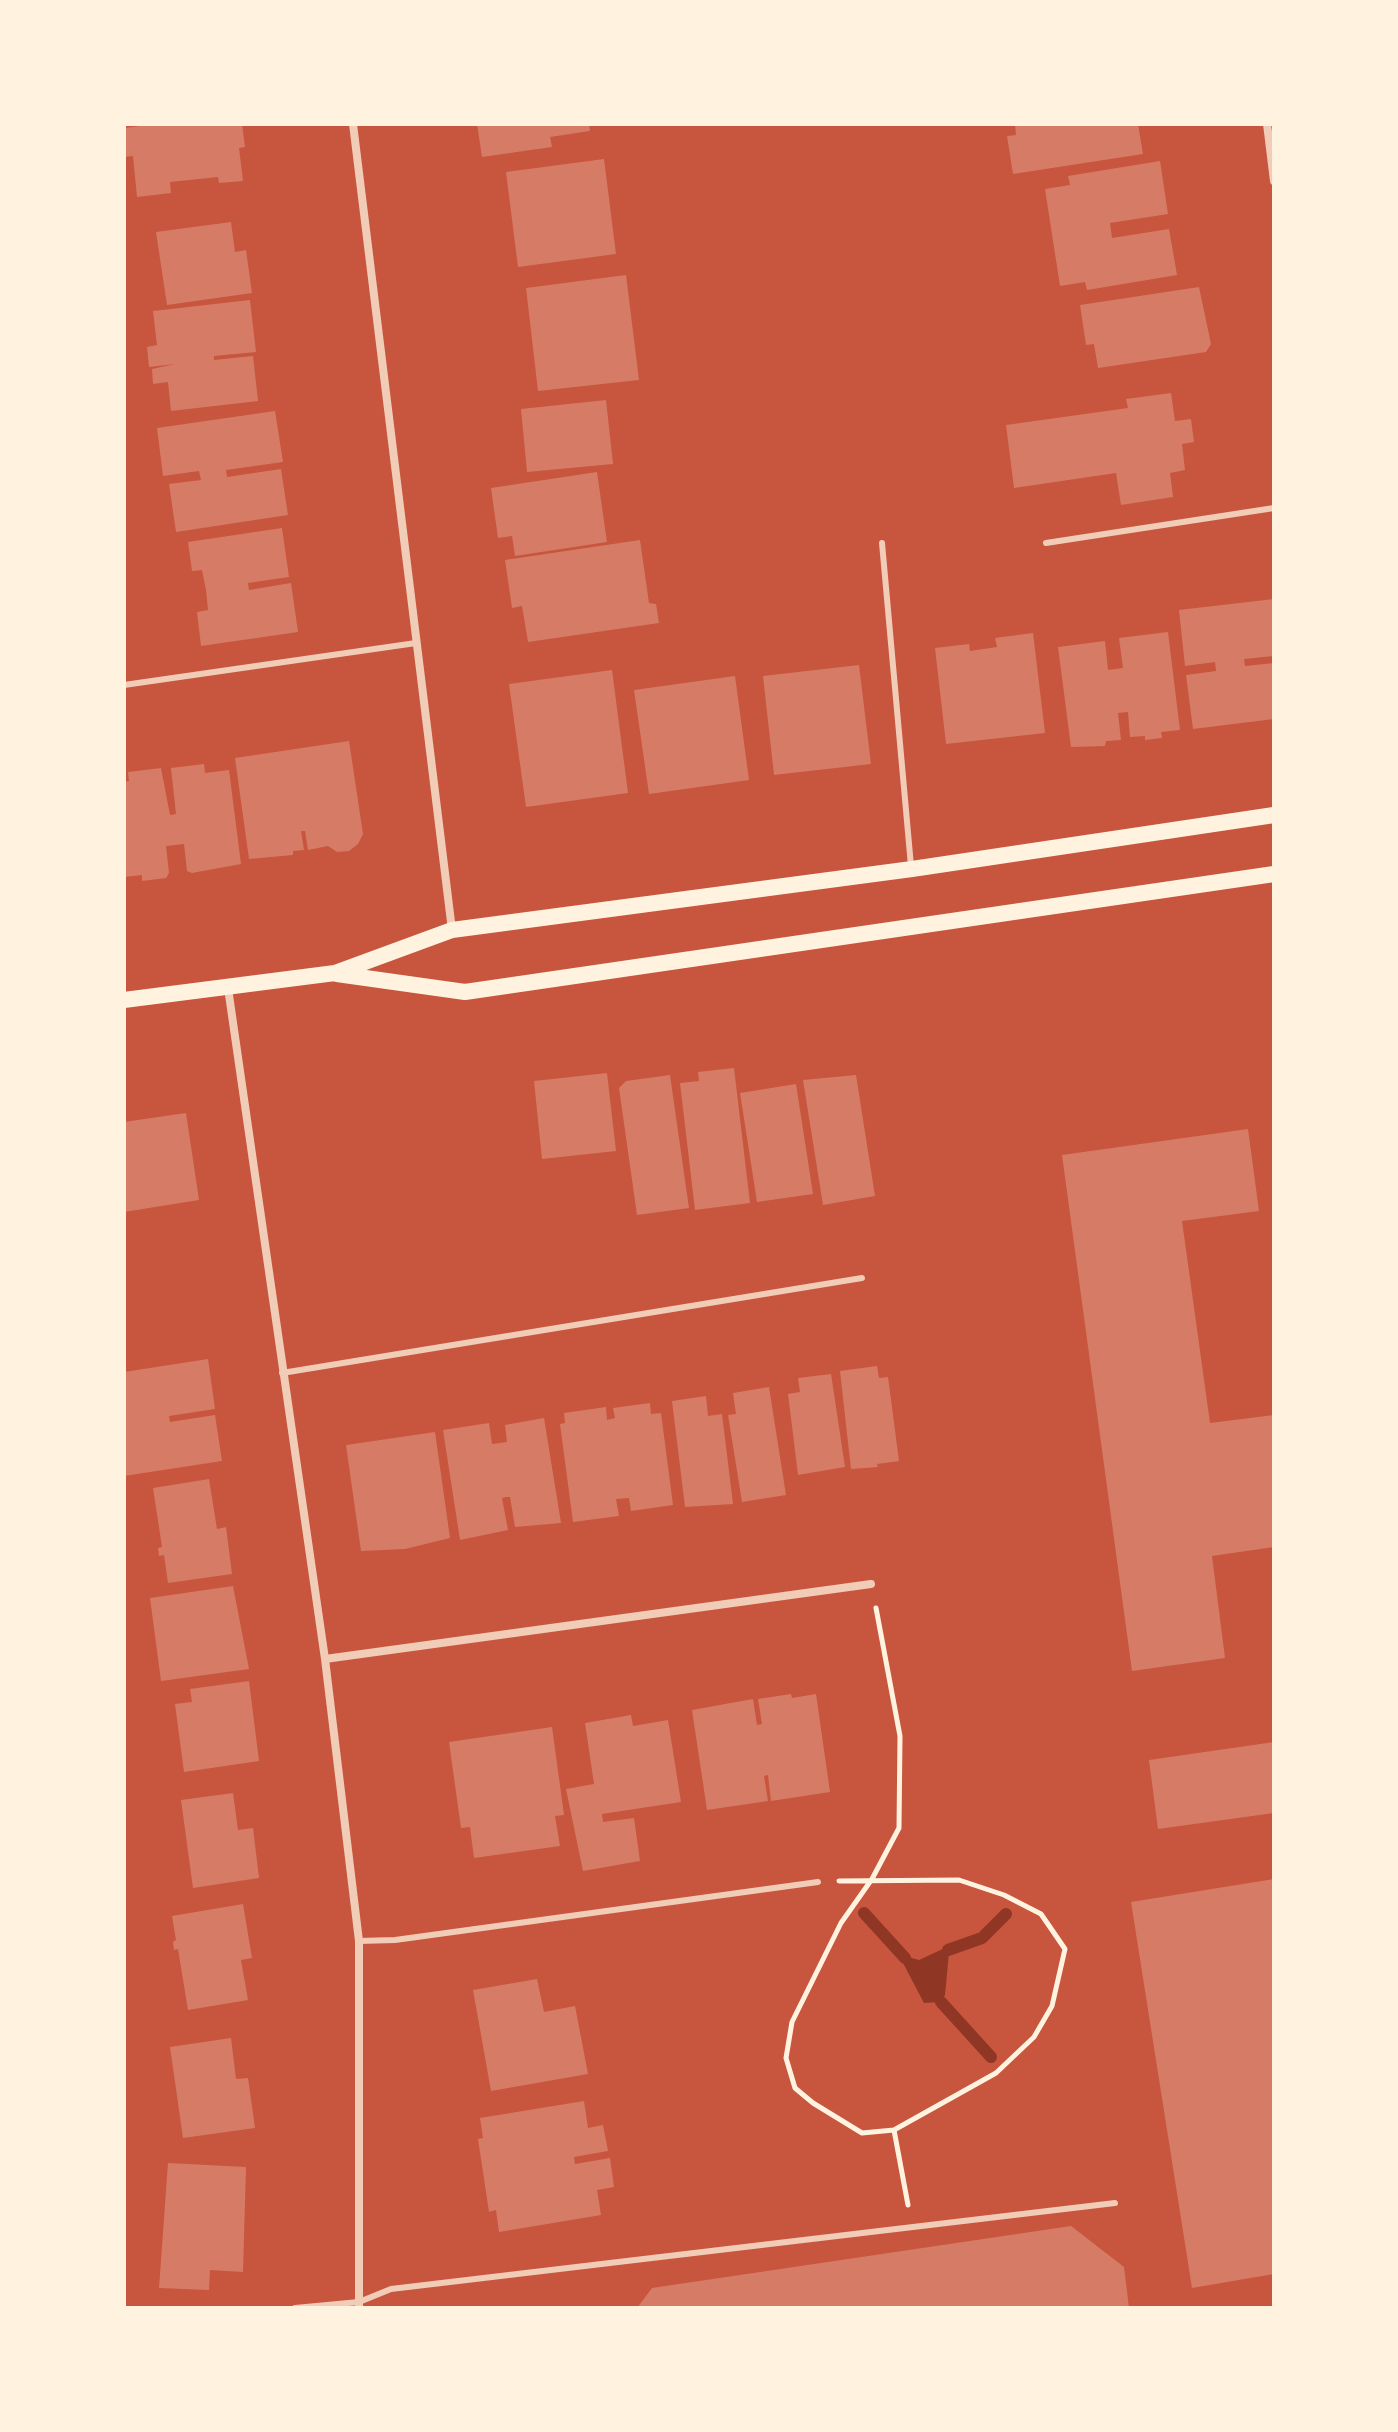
<!DOCTYPE html>
<style>
body{margin:0}
#map{position:relative;width:1398px;height:2432px;overflow:hidden;background:#c8553d;font-family:"Space Grotesk",sans-serif}
canvas{display:block}
.frame{position:absolute;inset:0;border:126px solid #fff3e0;pointer-events:none}
</style>
<div id="map">
<canvas width="1398" height="2432"></canvas>
<div class="frame"></div>
</div>
<script>
const ctx = document.querySelector('canvas').getContext('2d');
ctx.lineJoin = 'round';
function fillPath(path, color) {
  ctx.fillStyle = color;
  ctx.fill(path, 'evenodd');
}
function poly(rows) {
  const path = new Path2D();
  for (const r of rows) {
    path.moveTo(r[0], r[1]);
    for (let i = 2; i < r.length; i += 2) path.lineTo(r[i], r[i + 1]);
  }
  return path;
}
function stroke(path, color, width, dash) {
  ctx.strokeStyle = color;
  ctx.lineWidth = width;
  ctx.lineCap = dash ? 'butt' : 'round';
  ctx.setLineDash(dash || []);
  ctx.stroke(path);
}
fillPath(poly([
 [945,1948,949,1952,945,1995,941,2002,924,2003,903,1963,908,1957,919,1960]
]), '#8f3625');
stroke(poly([
 [864,1913,905,1958],
 [948,1950,982,1938,1006,1914],
 [941,2002,991,2057]
]), '#8f3625', 12);
fillPath(poly([
 [156,124,242,124,245,147,239,148,243,181,219,183,218,177,170,182,171,193,137,197,133,156,124,157,124,128],
 [477,124,589,124,590,131,550,137,552,147,482,157],
 [1015,124,1138,124,1143,154,1013,174,1007,136,1016,135],
 [604,159,616,254,518,267,506,172],
 [1160,161,1168,214,1110,223,1112,238,1169,229,1177,275,1087,290,1085,282,1060,286,1045,189,1070,185,1068,176],
 [231,222,235,252,246,250,252,293,167,305,156,232],
 [626,275,639,380,538,391,526,288],
 [1199,287,1211,344,1206,352,1098,368,1094,344,1086,345,1080,305],
 [250,300,256,352,214,356,214,360,253,356,258,401,171,411,168,382,153,384,152,369,175,364,149,367,147,347,157,345,153,311],
 [1171,393,1175,421,1191,419,1194,442,1182,444,1185,470,1170,473,1173,497,1121,505,1116,473,1014,488,1006,425,1128,408,1126,399],
 [606,400,613,464,527,472,521,409],
 [275,411,283,462,226,470,227,477,281,469,288,515,176,532,169,484,201,480,199,471,163,476,157,428],
 [597,472,607,542,515,556,512,536,498,538,491,488],
 [282,528,289,577,248,583,249,590,291,583,298,632,201,646,197,612,208,610,206,590,202,570,192,571,188,542],
 [640,540,649,603,656,604,659,623,528,642,522,606,512,608,505,560],
 [1274,599,1274,656,1244,659,1245,666,1274,663,1274,719,1193,729,1186,675,1216,671,1215,662,1185,666,1179,610],
 [1168,632,1180,730,1161,732,1162,738,1145,740,1145,736,1130,737,1128,712,1118,713,1121,740,1106,741,1105,746,1071,747,1058,647,1105,641,1108,670,1123,668,1119,638],
 [1033,633,1045,733,946,744,935,648,969,644,970,651,997,647,995,638],
 [859,665,871,764,774,775,763,676],
 [612,670,628,793,526,807,509,684],
 [735,676,749,780,649,794,634,690],
 [349,741,363,834,358,844,349,851,337,852,328,846,308,850,305,831,301,831,304,850,293,851,293,855,249,859,235,758],
 [204,764,205,773,229,770,241,864,192,873,187,871,184,844,166,846,169,873,166,878,142,881,142,875,124,877,124,782,129,781,128,772,161,768,170,815,176,814,171,768],
 [734,1068,750,1203,695,1210,680,1083,699,1081,698,1072],
 [607,1073,616,1151,542,1159,534,1081],
 [670,1075,689,1208,637,1215,619,1088,626,1081],
 [856,1075,875,1196,823,1205,803,1080],
 [796,1084,813,1194,757,1202,740,1093],
 [186,1113,199,1200,124,1212,124,1122],
 [1248,1129,1259,1211,1182,1221,1210,1423,1274,1415,1274,1547,1212,1556,1225,1658,1132,1671,1062,1155],
 [208,1359,215,1409,169,1416,170,1422,215,1415,222,1461,124,1476,124,1372],
 [877,1366,879,1378,888,1377,899,1461,877,1464,878,1467,851,1469,840,1371],
 [831,1374,845,1467,798,1475,788,1394,800,1392,798,1378],
 [769,1387,786,1495,742,1502,728,1415,736,1414,733,1393],
 [706,1396,708,1416,722,1414,733,1504,685,1507,672,1401],
 [650,1403,651,1414,661,1413,673,1505,631,1511,629,1498,616,1499,619,1516,573,1522,560,1424,565,1423,564,1413,606,1407,607,1420,615,1418,613,1408],
 [544,1418,561,1523,515,1527,510,1497,506,1497,502,1498,508,1530,460,1540,443,1430,489,1423,492,1444,507,1442,505,1425],
 [435,1432,450,1538,405,1549,361,1551,346,1445],
 [209,1479,217,1529,226,1527,232,1574,168,1583,164,1555,159,1556,158,1548,162,1547,153,1488],
 [233,1586,249,1669,161,1681,150,1598],
 [249,1681,259,1761,184,1772,175,1704,192,1702,190,1689],
 [791,1694,792,1698,816,1694,830,1792,771,1801,768,1775,764,1776,768,1801,707,1810,692,1710,753,1699,757,1725,762,1724,758,1699],
 [631,1715,633,1726,668,1720,681,1802,602,1814,603,1822,634,1818,640,1861,583,1871,566,1789,594,1784,585,1723],
 [552,1727,564,1815,555,1816,560,1846,474,1858,470,1827,461,1828,449,1742],
 [1274,1742,1274,1813,1158,1829,1149,1760],
 [233,1793,238,1830,253,1828,259,1878,193,1888,181,1800],
 [1274,1879,1274,2274,1192,2288,1131,1902],
 [243,1904,252,1958,241,1960,248,2000,188,2010,178,1949,174,1950,173,1942,176,1940,172,1916],
 [537,1979,544,2012,575,2006,588,2074,491,2091,473,1990],
 [231,2038,236,2079,248,2078,255,2128,183,2138,170,2047],
 [584,2101,588,2128,603,2125,608,2151,574,2157,575,2164,610,2158,614,2187,597,2190,601,2215,499,2232,496,2210,489,2212,478,2139,483,2138,480,2118],
 [168,2163,246,2167,243,2272,210,2270,209,2290,159,2288],
 [1071,2226,1124,2267,1129,2308,637,2308,652,2288]
]), '#d67c66');
stroke(poly([
 [876,1608,900,1736,899,1828,872,1879,841,1923,792,2022,786,2058,795,2088,813,2103,862,2133,894,2130,908,2205],
 [839,1881,959,1880,1004,1895,1041,1914,1065,1949,1052,2006,1034,2037,996,2073,894,2130]
]), '#fff3e0', 5);
stroke(poly([
 [882,543,911,866],
 [1046,543,1274,508],
 [124,685,416,643],
 [282,1373,862,1278],
 [359,1941,395,1940,818,1882],
 [295,2308,359,2302,391,2289,1115,2203]
]), '#f1ccb7', 6);
stroke(poly([
 [353,124,452,930],
 [1267,124,1274,181],
 [228,988,325,1659,359,1941,359,2308],
 [325,1659,871,1584]
]), '#f1ccb7', 8);
stroke(poly([
 [337,974,465,992,1274,874],
 [124,1000,335,973,452,930,912,869,1274,815]
]), '#fff3e0', 16);
</script>
